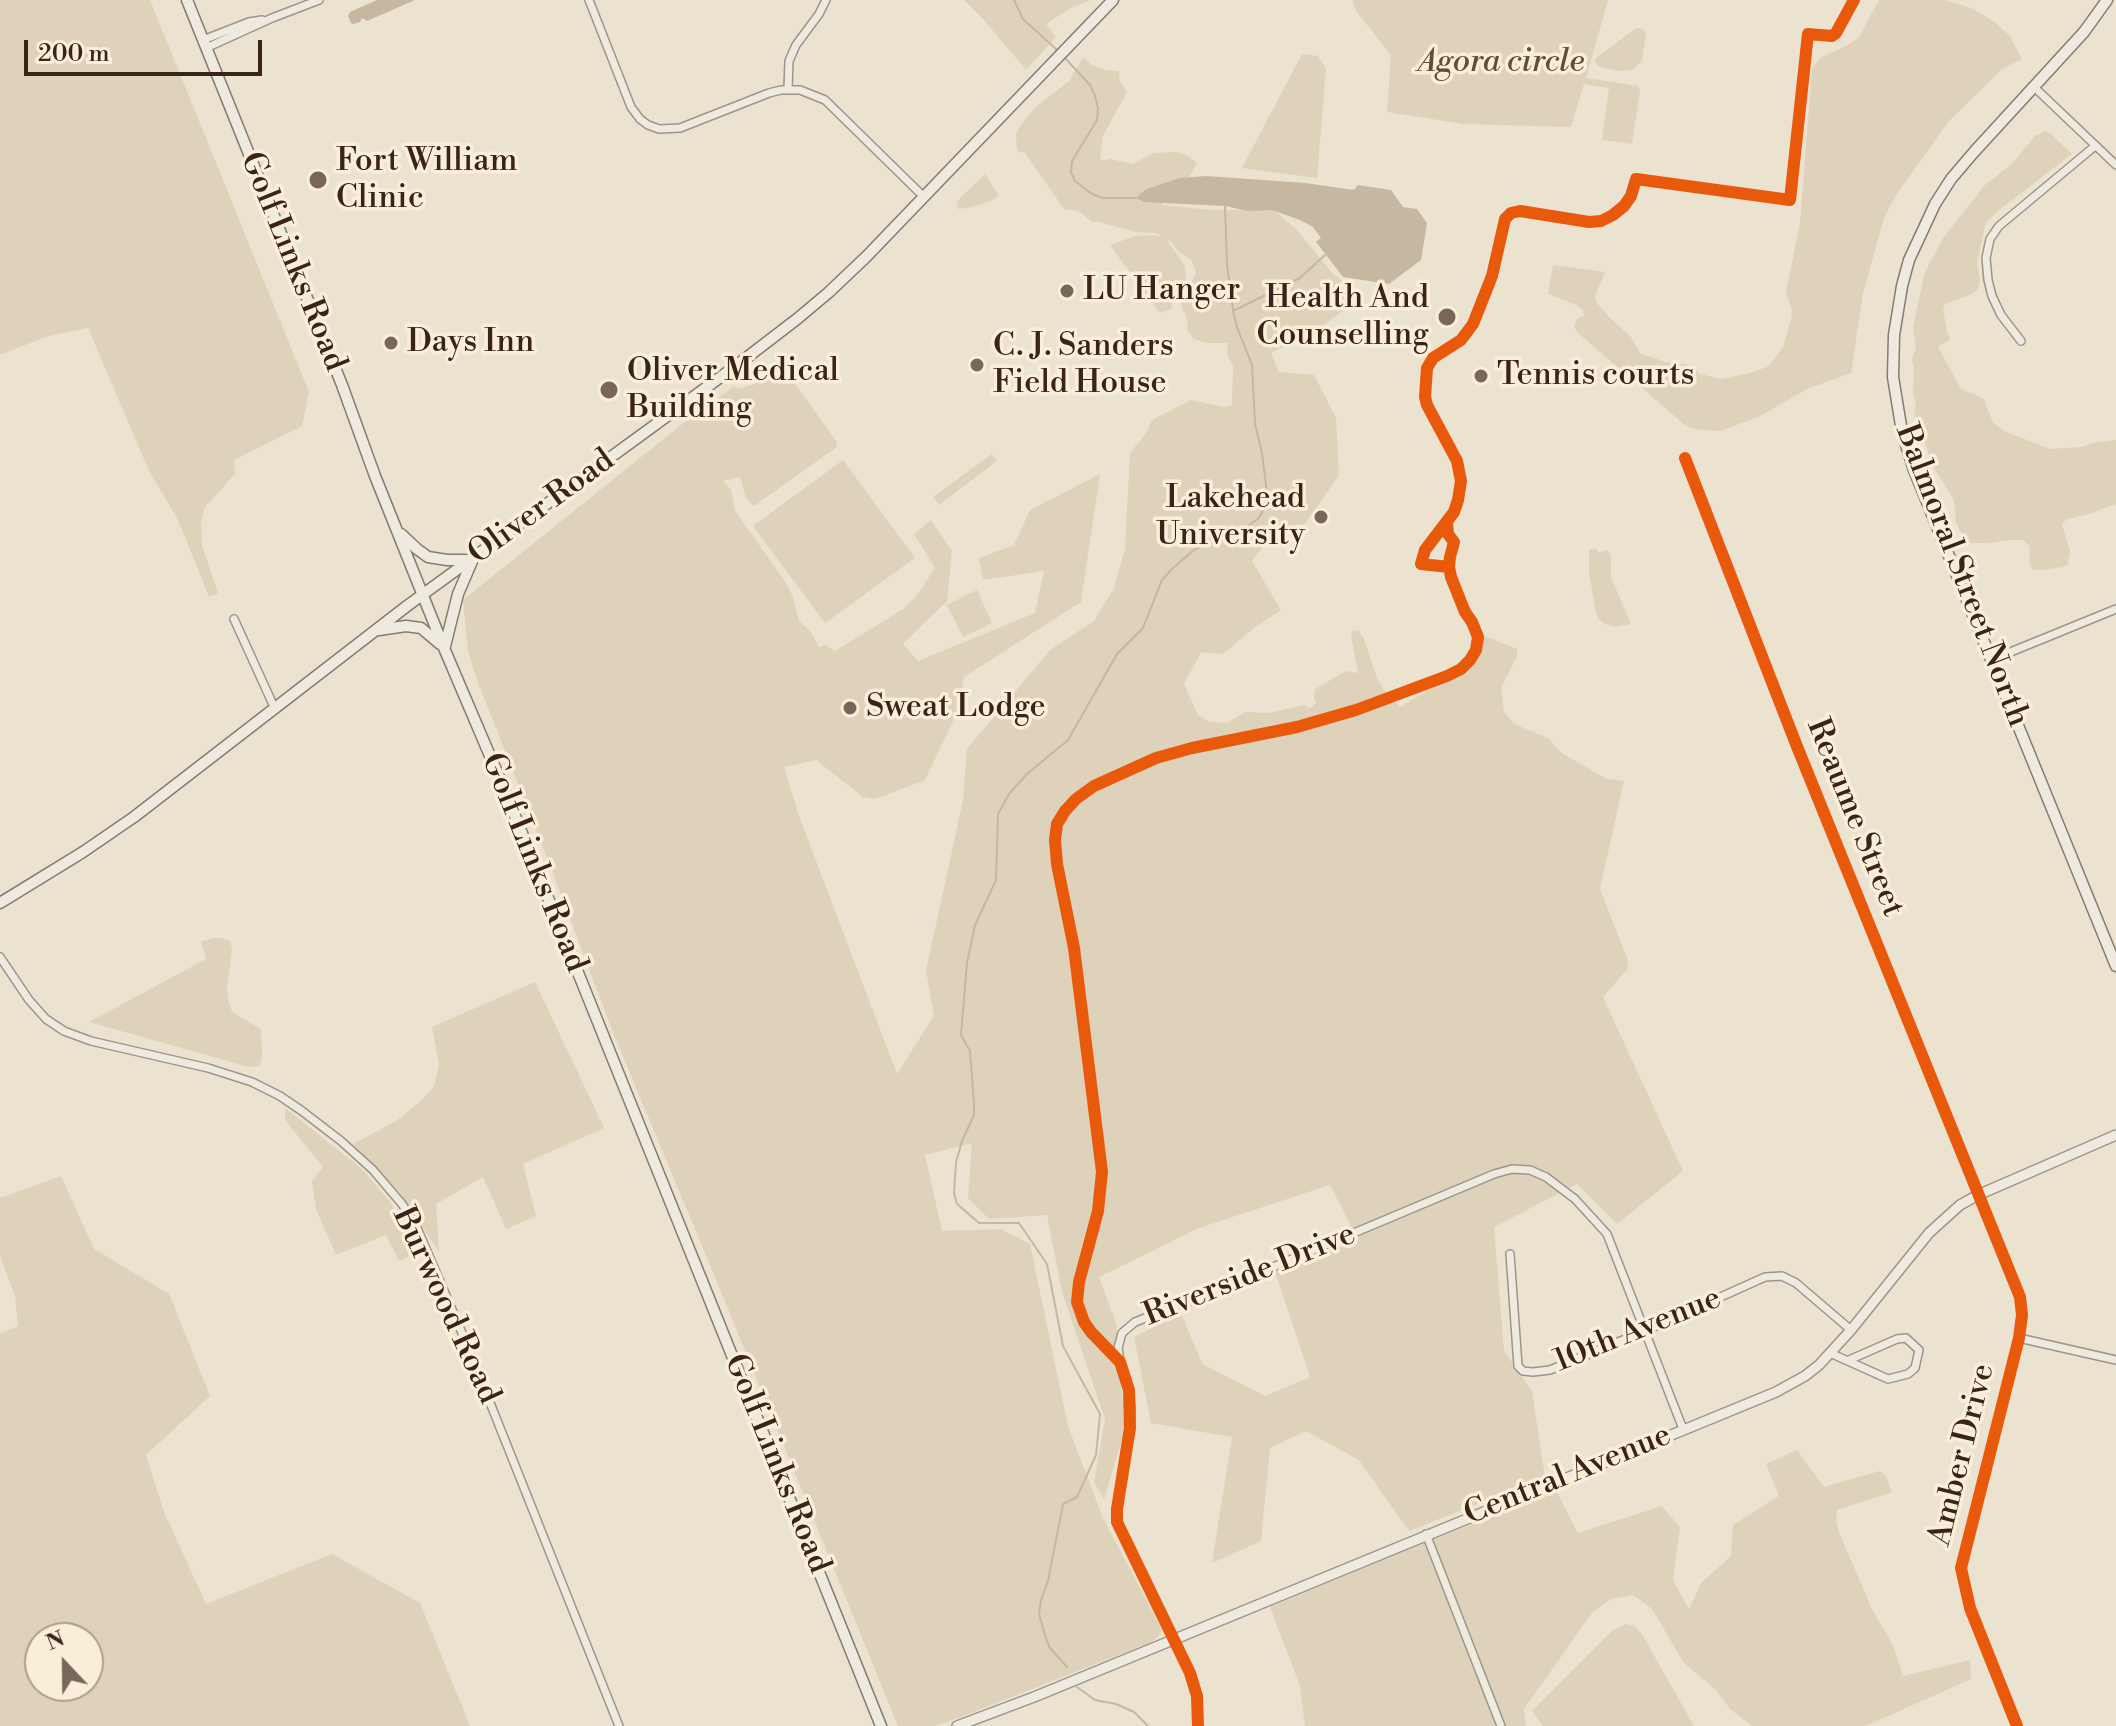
<!DOCTYPE html>
<style>
body{margin:0}
#map{position:relative;width:2116px;height:1726px;overflow:hidden;background:#ebe2d0;font-family:"Libre Bodoni",serif}
canvas{display:block}
.north{position:absolute;left:24px;top:1622px;width:80px;height:80px;box-sizing:border-box;background:#f9efd9;border:2px solid #ad9d8d;border-radius:50%;rotate:338deg;font-size:22px;font-weight:700;line-height:32px;text-align:center;color:#3a231b}
.north::after{content:'';display:block;margin:auto;width:28px;height:36px;background:#78665a;clip-path:polygon(50% 0,100% 100%,50% 72%,0 100%)}
.scale{position:absolute;left:24px;top:40px;width:238px;height:36px;box-sizing:border-box;border:4px solid #3a231b;border-top:0;padding-left:10px;font-size:24px;line-height:28px;white-space:nowrap;color:#3a231b;-webkit-text-stroke:6px #f9efd9;paint-order:stroke}
</style>
<div id="map">
<canvas width="2116" height="1726"></canvas>
<div class="north">N</div>
<div class="scale">200 m</div>
</div>
<script>
const ctx = document.querySelector('canvas').getContext('2d');
ctx.lineJoin = 'round';
function fillPath(path, color) {
  ctx.fillStyle = color;
  ctx.fill(path, 'evenodd');
}
function poly(rows) {
  const path = new Path2D();
  for (const r of rows) {
    path.moveTo(r[0], r[1]);
    for (let i = 2; i < r.length; i += 2) path.lineTo(r[i], r[i + 1]);
  }
  return path;
}
function stroke(path, color, width, dash) {
  ctx.strokeStyle = color;
  ctx.lineWidth = width;
  ctx.lineCap = dash ? 'butt' : 'round';
  ctx.setLineDash(dash || []);
  ctx.stroke(path);
}
function label(font, color, halo, rows, align = 'center') {
  ctx.font = font + ' "Libre Bodoni",serif';
  ctx.lineWidth = 7;
  ctx.setLineDash([]);
  ctx.textBaseline = 'middle';
  ctx.strokeStyle = halo;
  ctx.fillStyle = color;
  for (const [text, x, y, turn = 0] of rows) {
    ctx.save();
    ctx.translate(x, y);
    ctx.rotate((+turn || 0) * Math.PI / 180);
    ctx.textAlign = isNaN(turn) ? turn : align;
    if (halo) ctx.strokeText(text, 0, 0);
    ctx.fillText(text, 0, 0);
    ctx.restore();
  }
}
fillPath(poly([
 [0,0,150,0,309,392,302,426,234,460,235,474,205,507,201,523,202,545,218,593,209,597,178,520,149,471,88,328,48,336,0,355],
 [964,0,1091,0,1069,9,1046,24,1056,37,1026,70,984,20],
 [1352,0,1608,0,1586,78,1638,86,1640,91,1632,144,1602,140,1609,88,1584,84,1571,127,1464,124,1387,112,1391,55,1356,11],
 [1879,0,1945,0,1971,8,1992,20,2009,35,2022,59,2001,70,1948,122,1895,197,1884,218,1863,293,1851,373,1807,389,1760,416,1721,431,1693,429,1685,425,1578,333,1574,327,1577,319,1584,316,1583,310,1574,304,1548,294,1553,265,1605,272,1595,296,1597,303,1610,318,1631,337,1641,354,1666,362,1692,365,1700,374,1722,379,1750,373,1767,367,1783,348,1791,319,1792,310,1786,292,1800,223,1812,69,1820,58,1850,44,1859,37],
 [1636,28,1643,29,1646,33,1642,60,1636,67,1632,70,1618,71,1599,67,1595,62,1596,58],
 [1302,54,1318,56,1326,68,1317,178,1242,168],
 [1083,57,1092,65,1106,70,1119,71,1120,82,1127,92,1103,136,1100,158,1103,161,1110,159,1133,164,1153,153,1177,152,1186,155,1197,163,1191,174,1161,205,1212,210,1274,210,1296,229,1334,275,1363,296,1314,332,1271,353,1279,372,1314,375,1336,418,1339,475,1305,524,1277,528,1252,561,1281,610,1254,628,1223,654,1201,652,1184,684,1198,715,1210,722,1227,723,1245,712,1269,713,1304,705,1310,708,1316,703,1314,697,1315,689,1346,671,1358,673,1351,635,1353,630,1359,631,1364,639,1377,678,1384,690,1400,707,1456,674,1472,663,1480,634,1517,649,1517,656,1501,688,1504,712,1514,724,1548,738,1563,754,1607,779,1624,781,1600,889,1627,958,1628,968,1603,997,1683,1171,1617,1224,1577,1184,1494,1227,1504,1351,1532,1391,1545,1477,1409,1531,1359,1460,1306,1431,1270,1448,1261,1541,1212,1563,1232,1437,1151,1423,1134,1337,1181,1313,1202,1364,1265,1396,1310,1377,1275,1272,1357,1238,1330,1185,1199,1228,1099,1277,1116,1323,1125,1429,1104,1499,1094,1482,1105,1419,1062,1292,1047,1215,989,1219,968,1198,972,1143,925,1155,942,1231,1001,1229,1030,1244,1068,1426,1103,1518,1162,1630,1158,1637,1149,1643,961,1717,934,1726,898,1726,715,1277,614,1035,541,842,477,680,468,651,463,600,691,417,733,387,742,388,764,381,786,365,797,373,793,381,836,441,837,447,754,506,746,498,740,477,724,481,731,490,735,511,786,583,793,597,799,621,810,631,819,647,825,645,835,651,903,609,916,597,935,568,914,534,931,520,952,551,947,601,903,644,918,661,1035,613,1044,571,983,580,979,558,1014,545,1030,510,1100,474,1081,602,964,677,961,699,954,719,925,780,875,799,863,797,816,760,784,767,799,816,897,1074,934,1016,926,971,963,800,967,749,1050,650,1094,621,1114,588,1125,549,1130,453,1147,432,1152,420,1191,400,1224,407,1232,405,1233,366,1227,354,1228,343,1207,343,1194,339,1187,330,1188,322,1179,299,1189,286,1196,273,1192,261,1177,250,1172,242,1166,239,1185,266,1186,282,1184,291,1174,295,1171,309,1160,313,1110,245,1135,236,1156,235,1163,237,1156,233,1136,232,1099,222,1093,222,1078,211,1064,209,1025,153,1017,151,1016,134,1020,126,1036,107,1069,81],
 [2045,131,2051,134,2072,154,2004,206,1986,222,1977,262,1980,281,1978,289,1974,293,1945,304,1943,309,1947,332,1950,339,1938,347,1961,389,1983,398,1993,422,2004,431,2050,449,2081,447,2093,443,2116,440,2116,504,2089,514,2067,519,2062,524,2070,552,2068,564,2063,567,2041,570,2033,570,2029,562,2030,551,2029,545,2023,540,2009,540,1989,543,1970,543,1964,539,1956,522,1954,500,1934,468,1921,433,1914,411,1916,406,1913,394,1914,369,1912,360,1916,348,1913,326,1925,272,1943,238,1985,185,2012,164,2035,136],
 [985,174,998,194,995,199,973,207,958,209,957,203,961,197],
 [992,454,997,461,939,505,933,497],
 [843,460,915,558,825,623,753,526],
 [1589,549,1596,549,1599,553,1607,550,1611,555,1611,577,1631,624,1614,627,1603,623,1598,618,1595,608,1589,572],
 [977,590,992,623,963,637,947,605],
 [213,938,221,938,230,941,232,949,227,989,228,998,232,1012,261,1029,262,1057,260,1066,249,1067,89,1022,206,959,201,942],
 [535,982,604,1128,523,1164,536,1216,506,1229,483,1177,436,1204,439,1252,400,1193,353,1144,396,1121,421,1101,434,1087,439,1064,432,1027],
 [285,1108,362,1169,390,1202,419,1251,399,1261,386,1235,336,1255,316,1209,312,1181,323,1167,285,1120],
 [61,1176,94,1249,169,1294,210,1396,146,1455,164,1512,206,1604,332,1554,420,1603,470,1726,0,1726,0,1334,18,1326,15,1296,0,1256,0,1198],
 [40,1638,88,1638,88,1686,40,1686],
 [1797,1450,1824,1487,1880,1471,1886,1476,1892,1492,1837,1510,1836,1521,1839,1532,1872,1609,1893,1645,1903,1676,1970,1660,1971,1679,1866,1726,1752,1726,1730,1709,1716,1690,1684,1663,1652,1609,1633,1595,1611,1599,1592,1613,1524,1709,1526,1726,1305,1726,1300,1686,1270,1607,1442,1536,1557,1492,1578,1533,1662,1506,1680,1527,1673,1580,1689,1609,1701,1583,1731,1556,1733,1525,1779,1496,1766,1464],
 [1625,1624,1635,1626,1642,1634,1694,1726,1543,1726,1532,1711,1612,1631]
]), '#dfd2ba');
fillPath(poly([
 [377,0,415,0,367,21,362,18,360,22,353,24,351,23,348,16,350,12],
 [1206,176,1305,183,1354,190,1358,185,1391,190,1403,207,1417,209,1427,223,1421,260,1389,284,1343,277,1316,242,1321,238,1313,227,1300,220,1272,210,1248,211,1225,206,1144,202,1136,198,1146,189,1180,178]
]), '#c6b7a0');
stroke(poly([
 [1014,0,1023,19,1057,50],
 [1064,57,1090,85,1095,96,1098,108,1097,120,1072,161,1071,172,1075,181,1092,194,1103,198,1136,198],
 [1225,206,1227,265,1233,309],
 [1067,1667,1050,1648,1046,1639,1039,1614,1041,1600,1048,1581,1063,1504,1077,1497,1096,1455,1100,1414,1063,1346,1047,1264,1019,1223,979,1223,957,1204,954,1193,956,1162,962,1141,974,1115,974,1104,970,1051,961,1035,967,963,975,925,996,880,998,814,1009,794,1027,774,1068,740,1117,654,1143,628,1162,580,1173,568,1195,549,1237,534,1259,518,1268,501,1262,453,1255,424,1252,365,1237,327,1233,311,1300,278,1325,255],
 [1077,1687,1095,1700,1116,1704,1134,1712,1148,1726]
]), '#c6b7a0', 2);
const minor = poly([
 [589,0,631,107,640,119,648,125,659,129,680,128,769,93,781,90,800,90,825,100,924,197],
 [203,40,249,22,262,20],
 [206,48,272,18,319,0],
 [2033,86,2116,165],
 [788,89,789,61,796,45,819,14,826,0],
 [2021,341,2001,315,1992,296,1988,280,1986,258,1990,239,1999,226,2095,146],
 [1685,458,1796,744,2020,1297,2022,1315,2019,1338,1961,1568,1970,1608,2017,1726],
 [234,619,275,709],
 [1991,660,2116,609],
 [0,957,29,1000,46,1019,64,1031,91,1041,208,1068,252,1082,280,1096,302,1111,341,1141,373,1170,402,1204,417,1228,465,1340,619,1726],
 [1510,1254,1518,1366,1523,1371,1533,1372,1550,1370,1645,1331,1765,1277,1782,1276,1796,1283,1851,1330],
 [2019,1338,2116,1360],
 [1830,1353,1888,1379,1908,1374,1915,1368,1919,1350,1906,1338,1897,1339,1849,1360],
 [1426,1534,1501,1726],
 [1198,1726,1197,1696,1190,1673,1125,1540,1116,1516,1130,1428,1131,1408,1129,1390,1120,1362,1118,1348,1122,1333,1135,1322,1235,1283,1494,1174,1512,1169,1530,1170,1546,1177,1575,1199,1607,1234,1683,1429]
]);
const tertiary = poly([
 [957,1726,1034,1697,1776,1392,1805,1376,1819,1365,1851,1330,1929,1233,1960,1205,1978,1195,2116,1135]
]);
const secondary = poly([
 [187,0,342,385,375,476,444,648,505,791,881,1726],
 [2107,0,2084,32,1974,152,1951,179,1935,204,1909,260,1902,286,1894,335,1893,377,1902,432,1914,470,2116,966],
 [401,534,417,549,428,557,447,560,470,560],
 [379,630,406,626,421,628,440,644],
 [445,646,458,594,473,559],
 [0,903,83,852,134,817,407,606,737,365,797,319,828,293,866,257,1113,0]
]);
stroke(minor, '#9d958a', 10);
stroke(tertiary, '#9d958a', 12);
stroke(secondary, '#847c72', 13);
stroke(minor, '#eeeae0', 7);
stroke(tertiary, '#eeeae0', 9);
stroke(secondary, '#eeeae0', 10);
stroke(poly([
 [1685,458,1796,744,2020,1297,2022,1315,2019,1338,1961,1568,1970,1608,2017,1726],
 [1449,567,1421,564,1425,550,1454,512,1458,500,1461,481,1457,461,1427,405,1425,397,1427,368,1433,358,1461,340,1473,324,1492,276,1505,219,1511,213,1520,211,1589,222,1601,221,1613,215,1624,206,1631,196,1636,179,1790,200,1808,34,1832,36,1836,33,1854,0],
 [1198,1726,1197,1696,1190,1673,1117,1522,1117,1509,1130,1428,1129,1390,1120,1362,1091,1332,1084,1322,1077,1302,1079,1282,1098,1211,1102,1172,1074,948,1057,864,1055,840,1057,824,1065,811,1076,799,1094,786,1156,758,1192,748,1297,727,1356,710,1447,676,1461,669,1470,660,1476,650,1478,637,1472,622,1465,612,1451,577,1449,567,1450,557,1454,542,1448,534,1447,522]
]), '#e8590c', 12);
for (const [x, y, r, color] of [
 [318,180,10,"#78665a"],
 [1067,291,8,"#78665a"],
 [1447,317,10,"#78665a"],
 [391,343,8,"#78665a"],
 [977,365,8,"#78665a"],
 [1481,376,8,"#78665a"],
 [609,390,10,"#78665a"],
 [1321,517,8,"#78665a"],
 [850,708,8,"#78665a"]
]) {
  const dot = new Path2D();
  dot.arc(x, y, r, 0, 2 * Math.PI);
  ctx.fillStyle = color;
  ctx.fill(dot);
  stroke(dot, '#f9efd9', 3);
}
label('italic 32px', '#614c3e', '#f9efd9', [
 ["Agora circle",1501,63]
]);
label('32px', '#3a231b', '#f9efd9', [
 ["Fort William",336,162],
 ["Clinic",336,199],
 ["LU Hanger",1083,291],
 ["Health And",1429,299,"right"],
 ["Counselling",1429,336,"right"],
 ["Days Inn",407,343],
 ["C. J. Sanders",993,347],
 ["Field House",993,384],
 ["Oliver Medical",627,372],
 ["Building",627,409],
 ["Tennis courts",1497,376],
 ["Lakehead",1305,499,"right"],
 ["University",1305,536,"right"],
 ["Sweat Lodge",866,708]
], 'left');
label('32px', '#3a231b', '#f9efd9', [
 ["Golf Links Road",292,262,68],
 ["Oliver Road",542,508,-36],
 ["Balmoral Street North",1961,576,69],
 ["Reaume Street",1854,818,68],
 ["Golf Links Road",533,863,68],
 ["Riverside Drive",1250,1276,-22],
 ["Burwood Road",445,1306,65],
 ["10th Avenue",1638,1331,-22],
 ["Amber Drive",1963,1455,-76],
 ["Golf Links Road",776,1464,68],
 ["Central Avenue",1568,1476,-22]
]);
</script>
